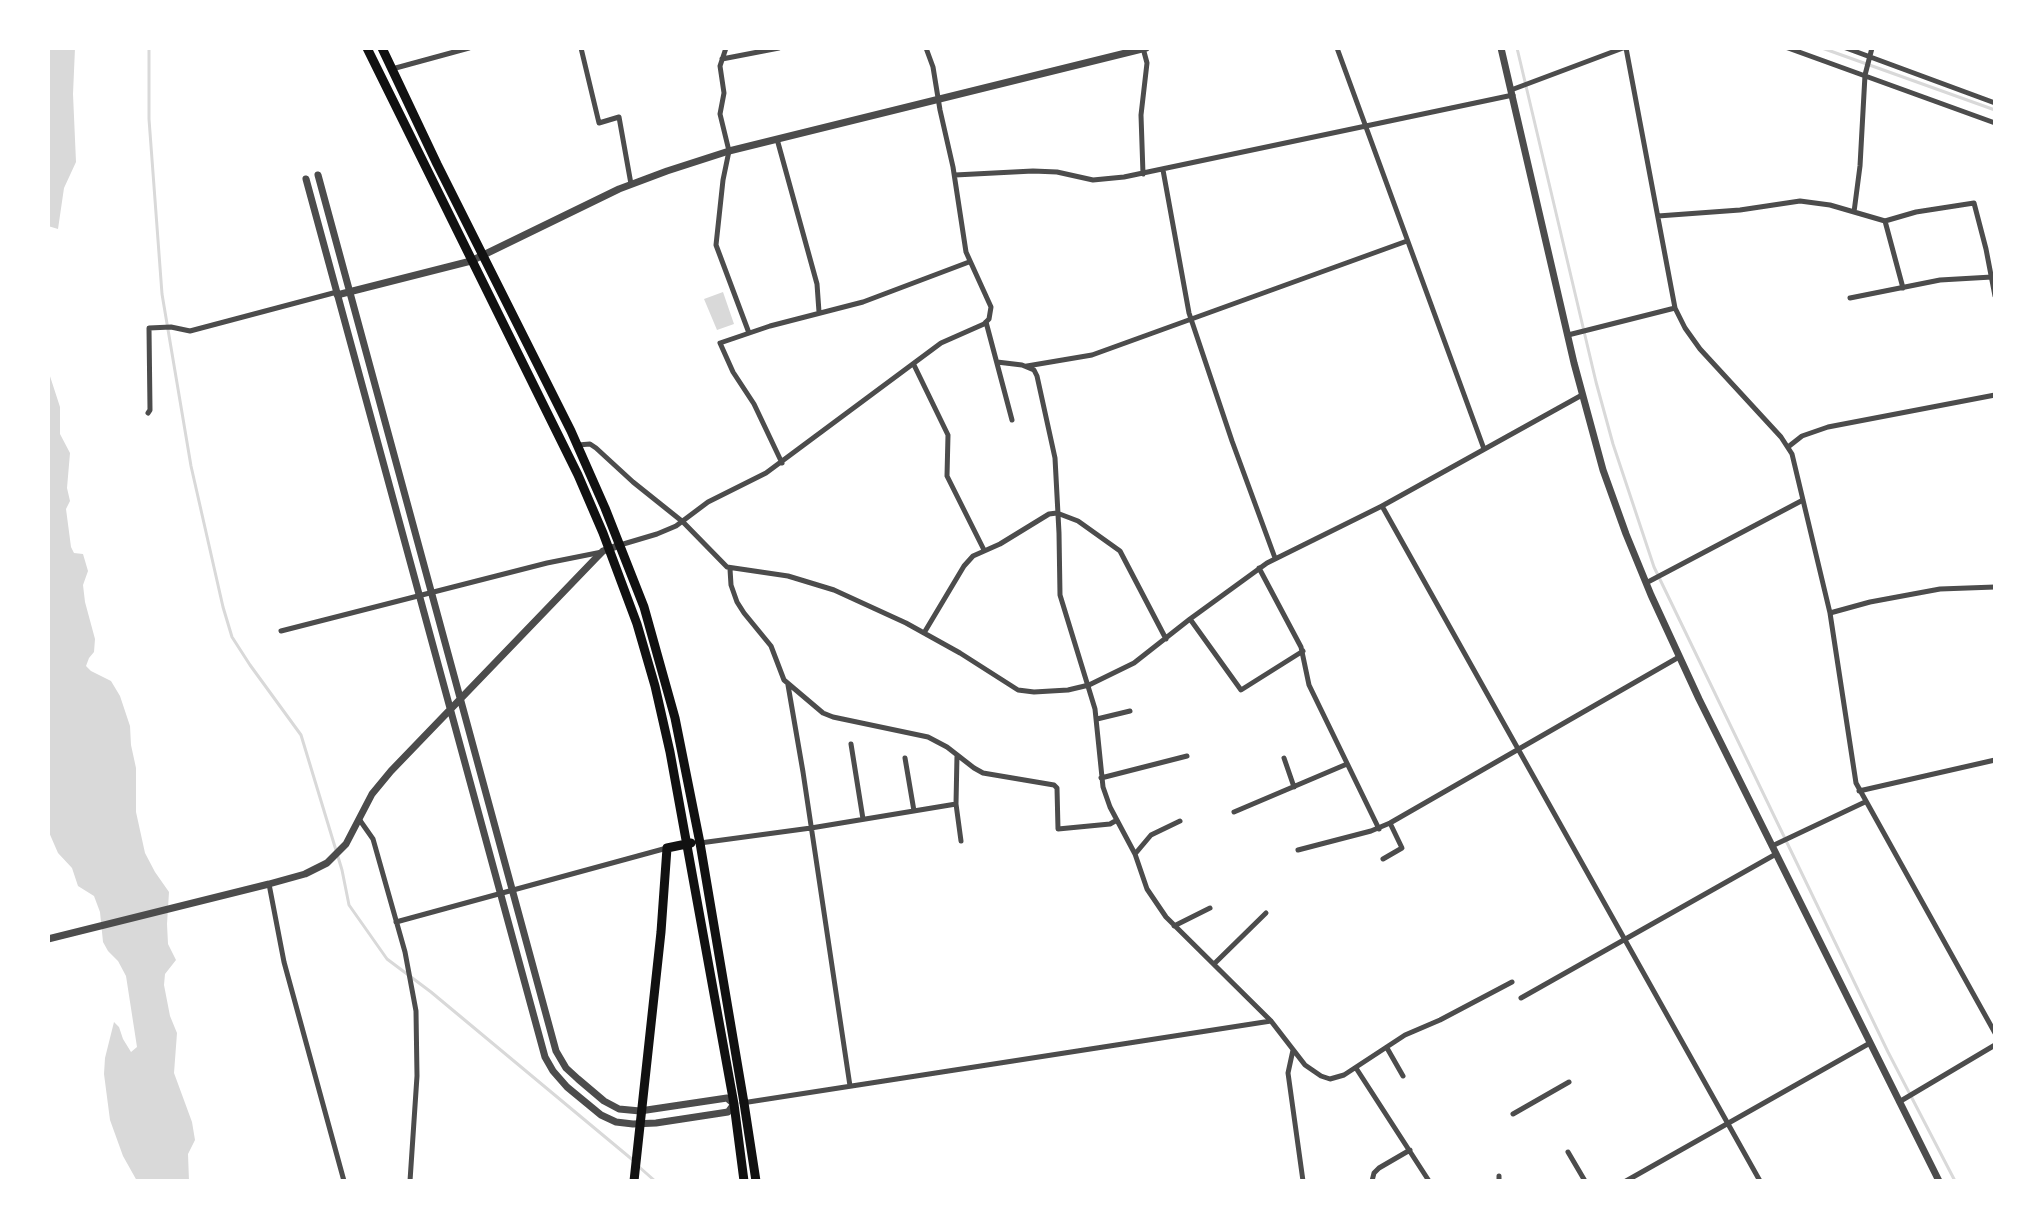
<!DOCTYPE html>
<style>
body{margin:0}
#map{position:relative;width:2043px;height:1229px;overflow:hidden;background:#fff;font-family:Literata,serif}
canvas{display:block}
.frame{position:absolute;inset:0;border:50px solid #fff;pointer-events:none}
</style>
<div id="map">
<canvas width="2043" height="1229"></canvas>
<div class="frame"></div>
</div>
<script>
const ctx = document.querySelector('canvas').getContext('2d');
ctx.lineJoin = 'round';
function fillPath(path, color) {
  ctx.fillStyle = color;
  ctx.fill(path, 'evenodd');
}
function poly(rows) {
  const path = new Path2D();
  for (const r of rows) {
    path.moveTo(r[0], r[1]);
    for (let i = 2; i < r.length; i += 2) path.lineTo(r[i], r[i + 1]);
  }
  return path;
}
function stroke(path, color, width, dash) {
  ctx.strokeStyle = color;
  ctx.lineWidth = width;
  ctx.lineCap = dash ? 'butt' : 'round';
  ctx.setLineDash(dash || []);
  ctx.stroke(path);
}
fillPath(poly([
 [48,48,75,48,73,94,76,162,64,188,58,229,48,226],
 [723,292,734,324,717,330,704,299],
 [48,345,48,370,60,407,60,434,70,453,67,488,70,501,66,509,71,547,74,553,83,554,88,571,83,585,85,602,95,639,94,652,89,658,86,666,91,671,111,681,120,696,130,726,131,745,136,768,136,812,145,853,155,872,169,892,167,924,168,944,176,960,165,974,164,985,170,1016,177,1033,174,1073,192,1122,195,1140,188,1154,189,1181,137,1181,123,1156,110,1120,104,1074,105,1058,114,1022,119,1027,123,1039,131,1052,137,1047,126,976,118,961,108,951,103,942,100,912,94,896,78,886,72,868,58,853,48,830]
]), '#d9d9d9');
stroke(poly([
 [149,48,149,119,162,294,191,466,223,607,232,637,250,665,301,735,342,870,349,905,387,959,431,992,634,1161],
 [1517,48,1596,382,1613,444,1654,567,1888,1052,1955,1181],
 [1822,48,1995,110],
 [638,1166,655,1181]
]), '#d9d9d9', 3);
stroke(poly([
 [581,48,599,123,619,117,631,184],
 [726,48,720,66,724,93,720,114,729,151,723,180,716,245,749,333],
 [1337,48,1484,449],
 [1626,48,1675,308,1685,328,1700,349,1781,437,1792,454,1830,613,1856,783,1995,1033],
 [1788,48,1995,123],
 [1846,48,1995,103],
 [722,59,779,48],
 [392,69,469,48],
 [1511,90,1623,48],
 [777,139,817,284,819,312],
 [1163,170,1189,313,1232,441,1275,558],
 [1143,174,1141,115,1147,63,1143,48],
 [955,175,1033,171,1057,172,1093,180,1124,177,1513,95],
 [1854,212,1860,166,1865,75,1872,48],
 [1658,216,1740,210,1800,201,1830,205,1885,221,1903,288],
 [1885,221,1916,212,1974,203,1986,249,1995,296],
 [1850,298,1940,280,1992,277],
 [986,322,1012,420],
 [1568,335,1675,308],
 [997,362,1022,365,1034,370,1037,376,1055,458,1059,533,1060,595,1095,709,1103,787,1110,807,1135,854,1147,889,1166,917,1271,1021,1305,1065,1321,1076,1330,1079,1344,1075,1405,1035,1440,1020,1512,982],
 [914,365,948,435,947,476,984,550],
 [1027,366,1092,355,1407,241],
 [148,413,150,410,149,328,171,327,190,331,337,292],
 [578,445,590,444,596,448,633,482,683,522,727,567,788,576,834,590,906,623,960,653,1018,690,1034,692,1068,690,1089,685,1134,663,1190,619,1267,563,1382,506,1582,395],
 [1788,447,1802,436,1828,427,1995,395],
 [782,463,754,404,733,372,720,343,770,326,863,302,969,262],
 [1382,506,1760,1181],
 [620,545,657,534,676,526,708,502,766,473,941,343,984,324,989,319,991,307,966,252,953,167,940,110,933,67,926,48],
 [1259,568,1301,647,1309,685,1379,829],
 [730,569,731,585,737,602,744,613,771,646,784,680,823,713,833,717,928,737,947,747,974,768,983,773,1054,785,1057,788,1058,829,1110,824,1117,820],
 [1646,583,1803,500],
 [1830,613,1870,602,1940,589,1995,587],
 [1190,619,1241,690,1303,651],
 [281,631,547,563,602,552],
 [924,633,964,566,973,556,1000,544,1049,514,1057,513,1078,521,1120,551,1166,639],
 [788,685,803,772,850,1086],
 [1097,719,1130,711],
 [851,744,863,819],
 [957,755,956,804,961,841],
 [905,758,914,811],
 [1284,758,1294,787],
 [1101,778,1187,756],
 [1859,791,1995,760],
 [1234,812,1347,764],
 [359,819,373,839,405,952,416,1011,417,1076,410,1181],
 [700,843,811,828,956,804],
 [1772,846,1865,802],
 [1298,850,1371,831,1390,823,1679,657],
 [1135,854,1151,835,1180,821],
 [1383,859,1402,848,1390,823],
 [269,884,284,962,344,1181],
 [396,922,667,848],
 [1174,926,1210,908],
 [1214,964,1266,913],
 [1521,998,1776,854],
 [1387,1048,1403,1076],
 [1293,1050,1288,1073,1303,1181],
 [1356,1068,1429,1181],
 [1899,1102,1995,1045],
 [742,1103,1271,1021],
 [1513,1114,1569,1082],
 [1568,1152,1585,1181],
 [1499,1176,1499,1181],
 [1372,1181,1374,1173,1379,1168,1410,1150],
 [1626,1181,1870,1043]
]), '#4c4c4c', 5);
stroke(poly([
 [1501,48,1574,363,1603,470,1626,534,1651,595,1699,699,1939,1181],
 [306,179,545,1057,553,1071,567,1087,601,1115,616,1122,633,1124,656,1123,728,1112,734,1104,727,1098,640,1111,619,1109,604,1101,578,1079,566,1068,556,1051,318,175],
 [337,295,471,261,619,189,667,171,729,151,1146,48],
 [48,939,269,884,305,874,327,863,346,844,372,794,391,771,597,557,603,551,620,545]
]), '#4c4c4c', 7);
stroke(poly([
 [367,48,578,475,603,533,637,624,655,686,670,752,734,1104,744,1181],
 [382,48,437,164,571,431,605,508,644,607,675,718,700,843,744,1103,756,1181],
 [634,1181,661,932,667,848,691,843]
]), '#111', 9);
</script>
